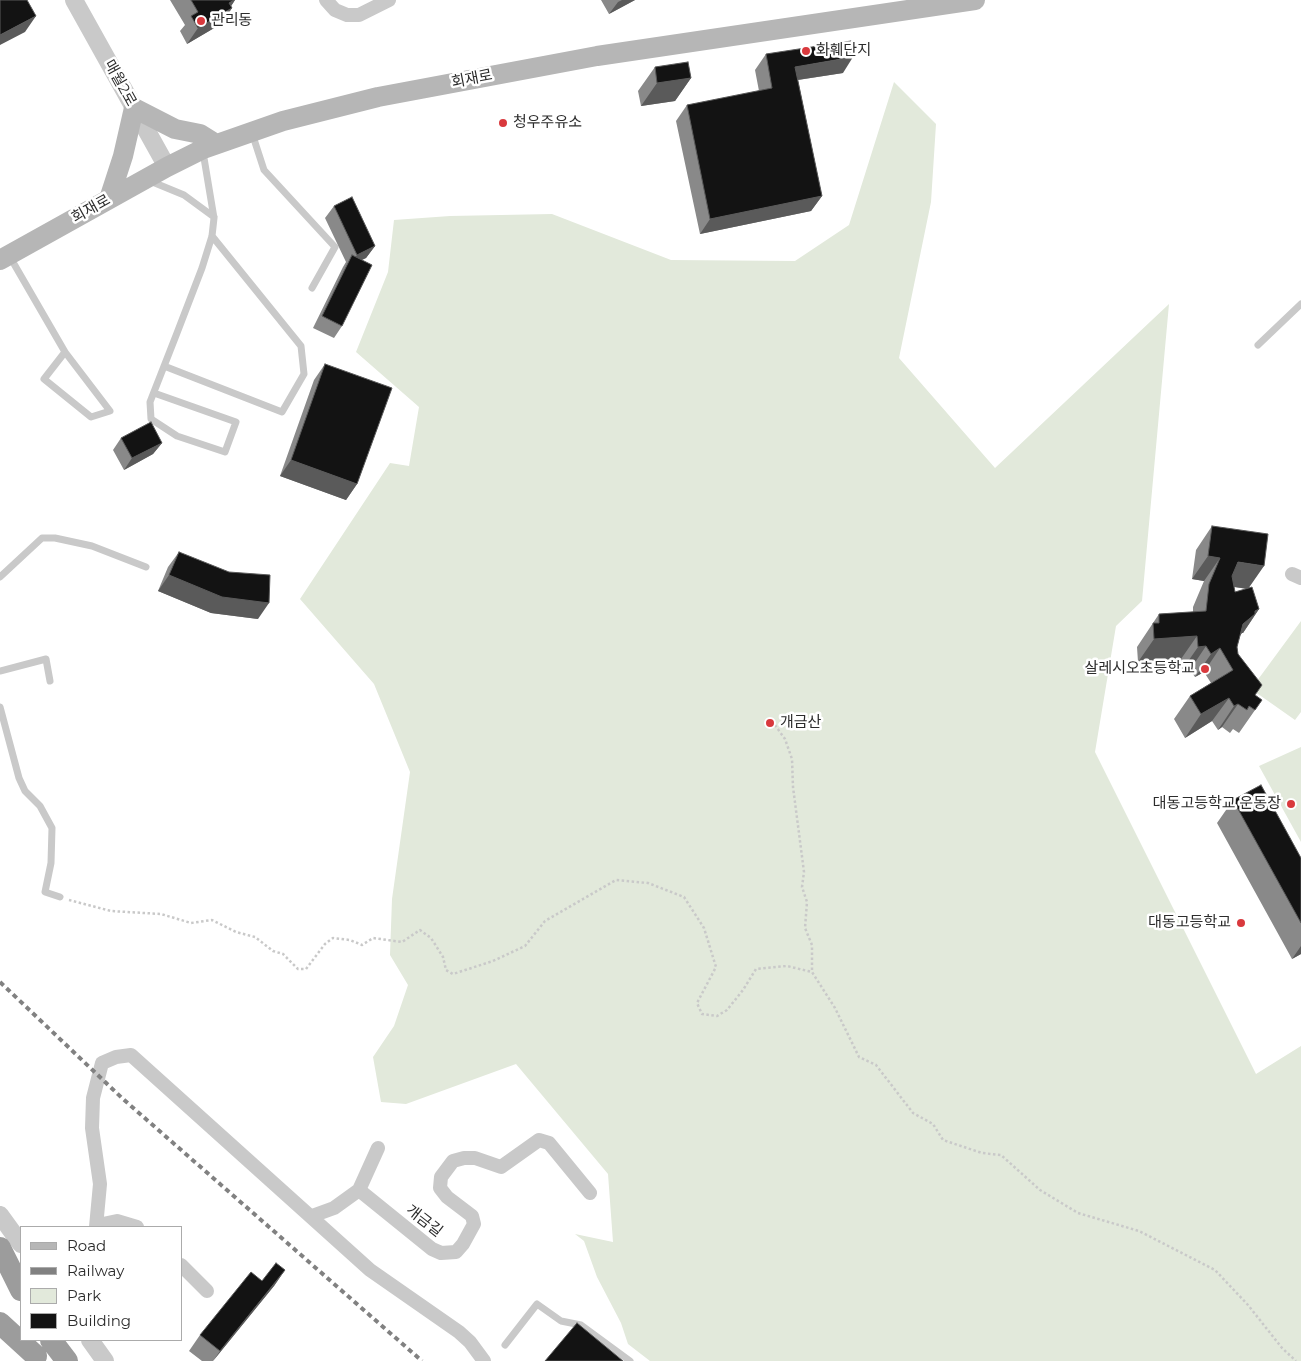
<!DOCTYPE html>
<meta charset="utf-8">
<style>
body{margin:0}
#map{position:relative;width:1301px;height:1361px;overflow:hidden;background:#fff;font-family:Montserrat,sans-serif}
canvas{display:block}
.legend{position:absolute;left:20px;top:1226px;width:162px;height:115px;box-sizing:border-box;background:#fff;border:1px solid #ababab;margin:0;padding:6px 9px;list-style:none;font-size:15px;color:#2c2c2c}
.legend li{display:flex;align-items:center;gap:10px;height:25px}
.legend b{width:25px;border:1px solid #ababab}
</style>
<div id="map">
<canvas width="1301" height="1361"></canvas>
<ul class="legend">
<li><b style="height:6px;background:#b6b6b6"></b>Road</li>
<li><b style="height:6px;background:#818181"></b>Railway</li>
<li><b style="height:14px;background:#e2e9db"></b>Park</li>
<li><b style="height:14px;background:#131313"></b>Building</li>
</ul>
</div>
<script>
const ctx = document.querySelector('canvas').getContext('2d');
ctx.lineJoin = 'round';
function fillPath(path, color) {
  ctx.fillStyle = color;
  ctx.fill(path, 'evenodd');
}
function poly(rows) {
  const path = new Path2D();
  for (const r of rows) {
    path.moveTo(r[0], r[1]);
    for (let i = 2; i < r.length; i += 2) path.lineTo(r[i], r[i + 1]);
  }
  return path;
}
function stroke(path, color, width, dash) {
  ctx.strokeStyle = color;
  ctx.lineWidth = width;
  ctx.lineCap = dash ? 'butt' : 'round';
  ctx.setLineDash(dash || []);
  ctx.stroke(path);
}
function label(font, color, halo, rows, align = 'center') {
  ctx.font = font + ' Montserrat,"Noto Sans KR",sans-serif';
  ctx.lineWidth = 5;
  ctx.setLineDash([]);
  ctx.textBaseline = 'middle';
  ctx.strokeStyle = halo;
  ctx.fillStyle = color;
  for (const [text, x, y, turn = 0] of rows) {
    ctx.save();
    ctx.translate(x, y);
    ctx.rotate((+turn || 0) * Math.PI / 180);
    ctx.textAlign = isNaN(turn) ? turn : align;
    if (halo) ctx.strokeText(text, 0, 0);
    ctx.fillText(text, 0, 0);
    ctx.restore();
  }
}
fillPath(poly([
 [894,82,936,124,931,202,899,358,995,468,1169,304,1142,601,1116,626,1095,752,1256,1074,1301,1046,1301,1361,650,1361,628,1344,621,1323,597,1277,584,1241,575,1234,613,1242,608,1174,516,1064,406,1104,381,1102,373,1057,394,1026,408,985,390,955,392,899,410,772,374,684,300,599,390,463,409,466,419,407,356,352,388,272,394,220,450,216,552,214,671,260,795,261,849,225],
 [1301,621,1301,712,1295,720,1251,689],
 [1301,747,1301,842,1259,766]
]), '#e2e9db');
stroke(poly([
 [772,721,785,739,792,759,793,787,804,872,802,887,807,902,805,928,812,945,812,972],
 [69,900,111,911,161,914,191,923,212,920,236,932,255,937,273,951,283,954,298,969,306,969,325,944,333,938,350,940,362,945,373,938,402,942,420,930,431,938,443,957,446,970,453,974,493,961,525,946,545,921,616,880,648,883,684,897,704,928,716,967,697,1003,702,1014,717,1016,727,1010,743,990,756,969,787,966,812,972,835,1008,859,1057,876,1065,913,1113,933,1124,943,1140,982,1153,1001,1155,1040,1190,1078,1213,1139,1231,1215,1270,1248,1305,1282,1348,1296,1361]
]), '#c9c9c9', 2.5, [2.5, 2.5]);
stroke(poly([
 [252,133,264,170,335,247,312,288],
 [150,181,184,195,214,217],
 [10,257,65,352,44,379,91,417,110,411,65,352],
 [1258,345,1301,304],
 [164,366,282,412,304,374,301,346,212,236],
 [154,393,236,422,225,452,177,436,151,419,150,402,177,333,202,268,212,236,214,218,203,152],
 [0,577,42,538,55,538,92,546,146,567],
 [0,671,46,659,50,681],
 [0,707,19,778,25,791,40,806,52,828,51,863,45,892,60,897],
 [505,1345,537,1304,561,1321,581,1325,630,1361]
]), '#c9c9c9', 7);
stroke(poly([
 [326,0,335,10,347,15,359,15,389,0],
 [1292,574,1301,578],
 [359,1190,378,1148],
 [312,1216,334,1208,359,1190,432,1249,441,1253,456,1252,463,1244,474,1224,472,1216,447,1197,440,1188,441,1177,453,1161,464,1158,475,1158,501,1167,539,1140,549,1143,590,1193],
 [98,1225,117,1221,137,1227],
 [96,1227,100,1184,92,1128,93,1098,102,1063,116,1057,131,1055,370,1270,459,1332,470,1342,484,1361],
 [181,1265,207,1291]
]), '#c9c9c9', 14);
stroke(poly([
 [74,0,167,167],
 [0,1215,21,1244],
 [90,1340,105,1361]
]), '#c9c9c9', 18);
stroke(poly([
 [109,199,123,156,134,108,175,129,200,134,216,144],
 [0,260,167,167,203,149,283,121,378,97,597,56,975,0]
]), '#b6b6b6', 20);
stroke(poly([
 [0,1248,21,1290],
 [0,1323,36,1356],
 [51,1340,67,1361]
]), '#9c9c9c', 22);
stroke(poly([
 [0,982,123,1099,422,1361]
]), '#818181', 4, [5, 4]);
fillPath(poly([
 [170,0,235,0,231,6,232,8,221,24,187,44,180,31,185,25],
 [601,0,635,0,609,14],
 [766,54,843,73,798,80,822,196,811,211,700,234,676,121,687,105,759,91,755,70],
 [655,67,691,78,675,101,641,106,638,91],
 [334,206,375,246,366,258,362,260,342,326,334,338,313,328,343,267,346,262,325,218],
 [325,364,357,484,346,500,280,476,314,380],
 [121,438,162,443,153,454,124,470,113,450],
 [1212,526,1259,609,1243,633,1242,633,1240,636,1237,647,1238,654,1255,695,1262,700,1239,733,1233,729,1230,733,1222,727,1218,730,1212,721,1185,738,1174,719,1190,696,1211,683,1204,672,1195,677,1190,670,1182,670,1181,659,1138,662,1137,647,1159,614,1193,612,1193,607,1204,581,1192,579,1196,550],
 [1234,587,1241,588,1247,589,1235,592],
 [179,552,258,619,211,613,158,591,168,567],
 [1233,800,1301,858,1301,954,1292,959,1217,823],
 [285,1270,274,1286,213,1361,202,1361,189,1351,200,1335,262,1281]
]), '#898989');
fillPath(poly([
 [234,0,235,0,228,11,232,8,221,24,187,44,198,28,229,3],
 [622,0,635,0,609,14,618,2],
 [36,16,25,32,0,45,0,35],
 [853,57,843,73,784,82,795,67],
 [691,78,675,101,641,106,657,83],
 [822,196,811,211,700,234,710,219],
 [375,246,366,258,348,266,357,255],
 [162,443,153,454,124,470,132,458],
 [291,460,357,484,346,500,280,476],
 [1208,556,1220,558,1204,581,1192,579],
 [1238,562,1264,566,1248,589,1222,585],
 [169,575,269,603,258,619,211,613,158,591],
 [1259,609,1243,633,1242,633,1238,637,1243,624,1255,611],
 [1197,636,1181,659,1138,662,1154,639],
 [1206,646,1190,670,1182,670,1198,647],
 [1220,648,1204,672,1195,677,1211,654],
 [1229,698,1212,721,1185,738,1201,714],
 [1238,704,1222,727,1218,730,1234,706],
 [1301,946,1301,954,1292,959],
 [285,1270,274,1286,213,1361,220,1351]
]), '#5a5a5a');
const building = poly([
 [0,0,27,0,36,16,0,35,0,0],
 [191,0,234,0,229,3,232,8,198,28,191,16,198,12,191,0],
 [851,41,853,57,795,67,822,196,710,219,687,105,772,88,766,54,851,41],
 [688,62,691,78,657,83,655,67,688,62],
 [352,197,375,246,357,255,334,206,352,197],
 [352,255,372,265,342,326,322,316,352,255],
 [325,364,392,388,357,484,291,460,325,364],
 [151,422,162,443,132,458,121,438,151,422],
 [1212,526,1268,534,1264,566,1238,562,1232,576,1235,592,1252,587,1259,609,1255,611,1255,614,1243,624,1237,647,1238,654,1262,685,1255,695,1262,700,1255,710,1249,706,1247,710,1238,704,1234,706,1229,698,1201,714,1190,696,1233,670,1220,648,1211,654,1206,646,1198,647,1197,636,1154,639,1153,623,1159,623,1159,614,1206,611,1209,584,1220,558,1208,556,1212,526],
 [179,552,229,572,270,575,269,603,222,597,169,575,179,552],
 [1261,785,1301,858,1301,923,1233,800,1261,785],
 [276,1263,285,1270,220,1351,200,1335,251,1272,262,1281,276,1263],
 [577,1323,623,1361,545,1361,577,1323]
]);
fillPath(building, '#131313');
stroke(building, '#5a5a5a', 1);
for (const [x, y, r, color] of [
 [201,21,5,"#d9393d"],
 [806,51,5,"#d9393d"],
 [503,123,5,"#d9393d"],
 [1205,669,5,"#d9393d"],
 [770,723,5,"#d9393d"],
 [1291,804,5,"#d9393d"],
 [1241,923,5,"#d9393d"]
]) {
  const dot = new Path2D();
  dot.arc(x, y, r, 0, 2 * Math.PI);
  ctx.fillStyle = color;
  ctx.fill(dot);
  stroke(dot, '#fff', 2);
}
label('15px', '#2c2c2c', '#fff', [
 ["관리동",211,21],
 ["화훼단지",816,51],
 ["청우주유소",513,123],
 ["살레시오초등학교",1195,669,"right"],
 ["개금산",780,723],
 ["대동고등학교 운동장",1281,804,"right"],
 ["대동고등학교",1231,923,"right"]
], 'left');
label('15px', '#2c2c2c', '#fff', [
 ["회재로",472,79,-11],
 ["매월2로",120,83,61],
 ["회재로",91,209,-29],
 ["개금길",424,1221,38]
]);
</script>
